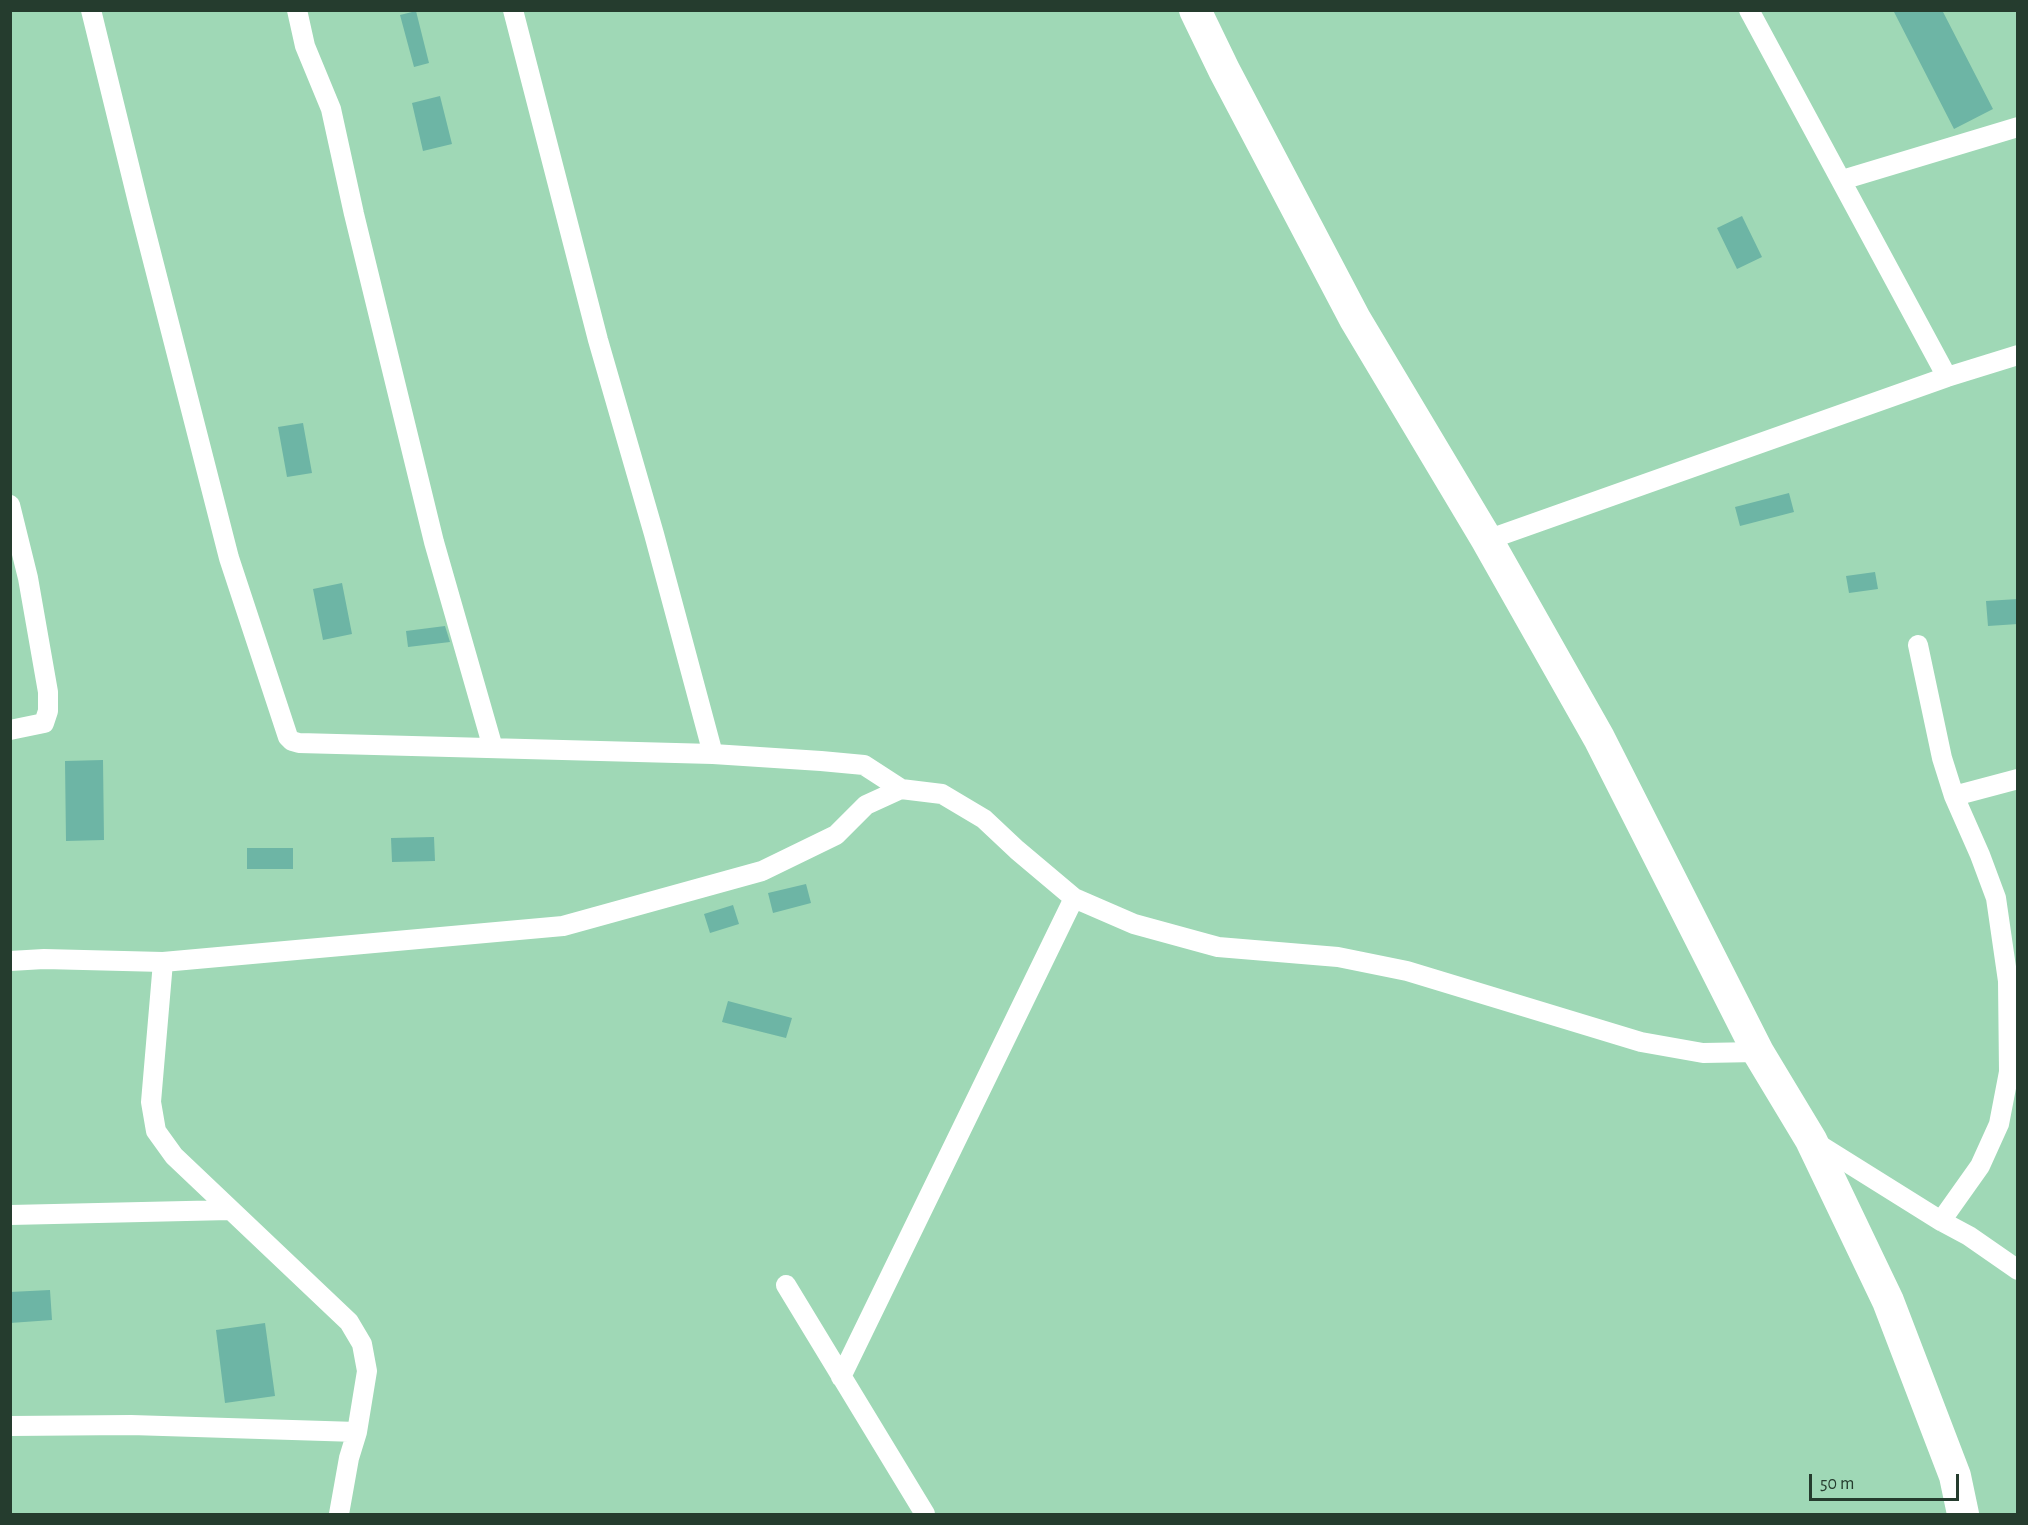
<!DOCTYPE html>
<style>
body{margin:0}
#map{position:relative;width:2028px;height:1525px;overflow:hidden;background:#9fd8b6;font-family:"Alegreya Sans",sans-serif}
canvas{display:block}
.frame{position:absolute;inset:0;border:12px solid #253c2e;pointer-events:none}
.scale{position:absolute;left:1809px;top:1474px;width:150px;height:27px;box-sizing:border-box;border:3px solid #253c2e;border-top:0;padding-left:8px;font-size:18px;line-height:21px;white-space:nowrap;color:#253c2e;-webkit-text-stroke:4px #9fd8b6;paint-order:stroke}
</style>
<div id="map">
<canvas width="2028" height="1525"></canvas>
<div class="frame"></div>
<div class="scale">50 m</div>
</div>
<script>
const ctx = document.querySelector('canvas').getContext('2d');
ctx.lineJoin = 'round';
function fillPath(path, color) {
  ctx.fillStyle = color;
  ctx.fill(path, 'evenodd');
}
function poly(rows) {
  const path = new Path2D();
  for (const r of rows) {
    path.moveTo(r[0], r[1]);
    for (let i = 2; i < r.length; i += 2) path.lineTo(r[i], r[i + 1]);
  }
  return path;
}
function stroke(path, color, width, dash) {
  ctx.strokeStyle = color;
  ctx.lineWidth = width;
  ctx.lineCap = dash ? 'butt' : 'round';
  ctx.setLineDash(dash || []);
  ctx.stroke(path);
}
fillPath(poly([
 [1893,10,1942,10,1993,109,1954,129],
 [416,11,429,63,414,67,400,15],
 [440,96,452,144,423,151,412,103],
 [1742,216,1762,257,1737,269,1717,228],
 [303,423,312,473,287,477,278,427],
 [1789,493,1794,512,1740,526,1735,507],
 [1875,572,1878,589,1849,593,1846,576],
 [342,583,352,634,323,640,313,589],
 [2018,599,2018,624,1988,626,1986,601],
 [445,626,450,642,408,647,406,631],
 [103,760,104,840,66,841,65,761],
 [434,837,435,861,392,862,391,838],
 [247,848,293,848,293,869,247,869],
 [806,884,811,903,773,913,768,893],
 [733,905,739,924,710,933,704,914],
 [728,1001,792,1018,786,1038,722,1022],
 [50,1290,52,1320,10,1323,10,1292],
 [265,1323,275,1396,225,1403,216,1330]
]), '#6db5a5');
stroke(poly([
 [91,10,139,206,229,558,288,737,292,741,299,743,713,754,821,761,864,765,901,789],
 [297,10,305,46,331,109,354,214,434,542,493,748],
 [513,10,598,340,654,534,713,754],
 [1749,10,1947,377],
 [1842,180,2018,127],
 [10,505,28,578,48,692,48,711,44,723,10,730],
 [1487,540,1947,377,2018,355],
 [1918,645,1942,758,1954,796,1980,855,1996,898,2008,981,2009,1072,1999,1124,1980,1166,1941,1221],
 [1954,796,2018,779],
 [10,961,44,959,163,962,563,926,762,871,836,835,866,805,901,789,942,794,984,819,1017,850,1074,898,1134,924,1218,947,1338,957,1407,971,1641,1042,1703,1053,1758,1052],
 [163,962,151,1102,156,1131,174,1156,349,1322,362,1344,367,1371,357,1432,349,1458,339,1514],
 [1813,1141,1941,1221,1969,1236,2018,1270],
 [10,1215,230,1210],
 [786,1285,925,1514],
 [841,1377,1074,898],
 [10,1426,131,1425,357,1432]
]), '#fff', 20);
stroke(poly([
 [1195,10,1224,70,1355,319,1487,540,1599,738,1758,1052,1811,1140,1888,1301,1955,1476,1963,1514]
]), '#fff', 32);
</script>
